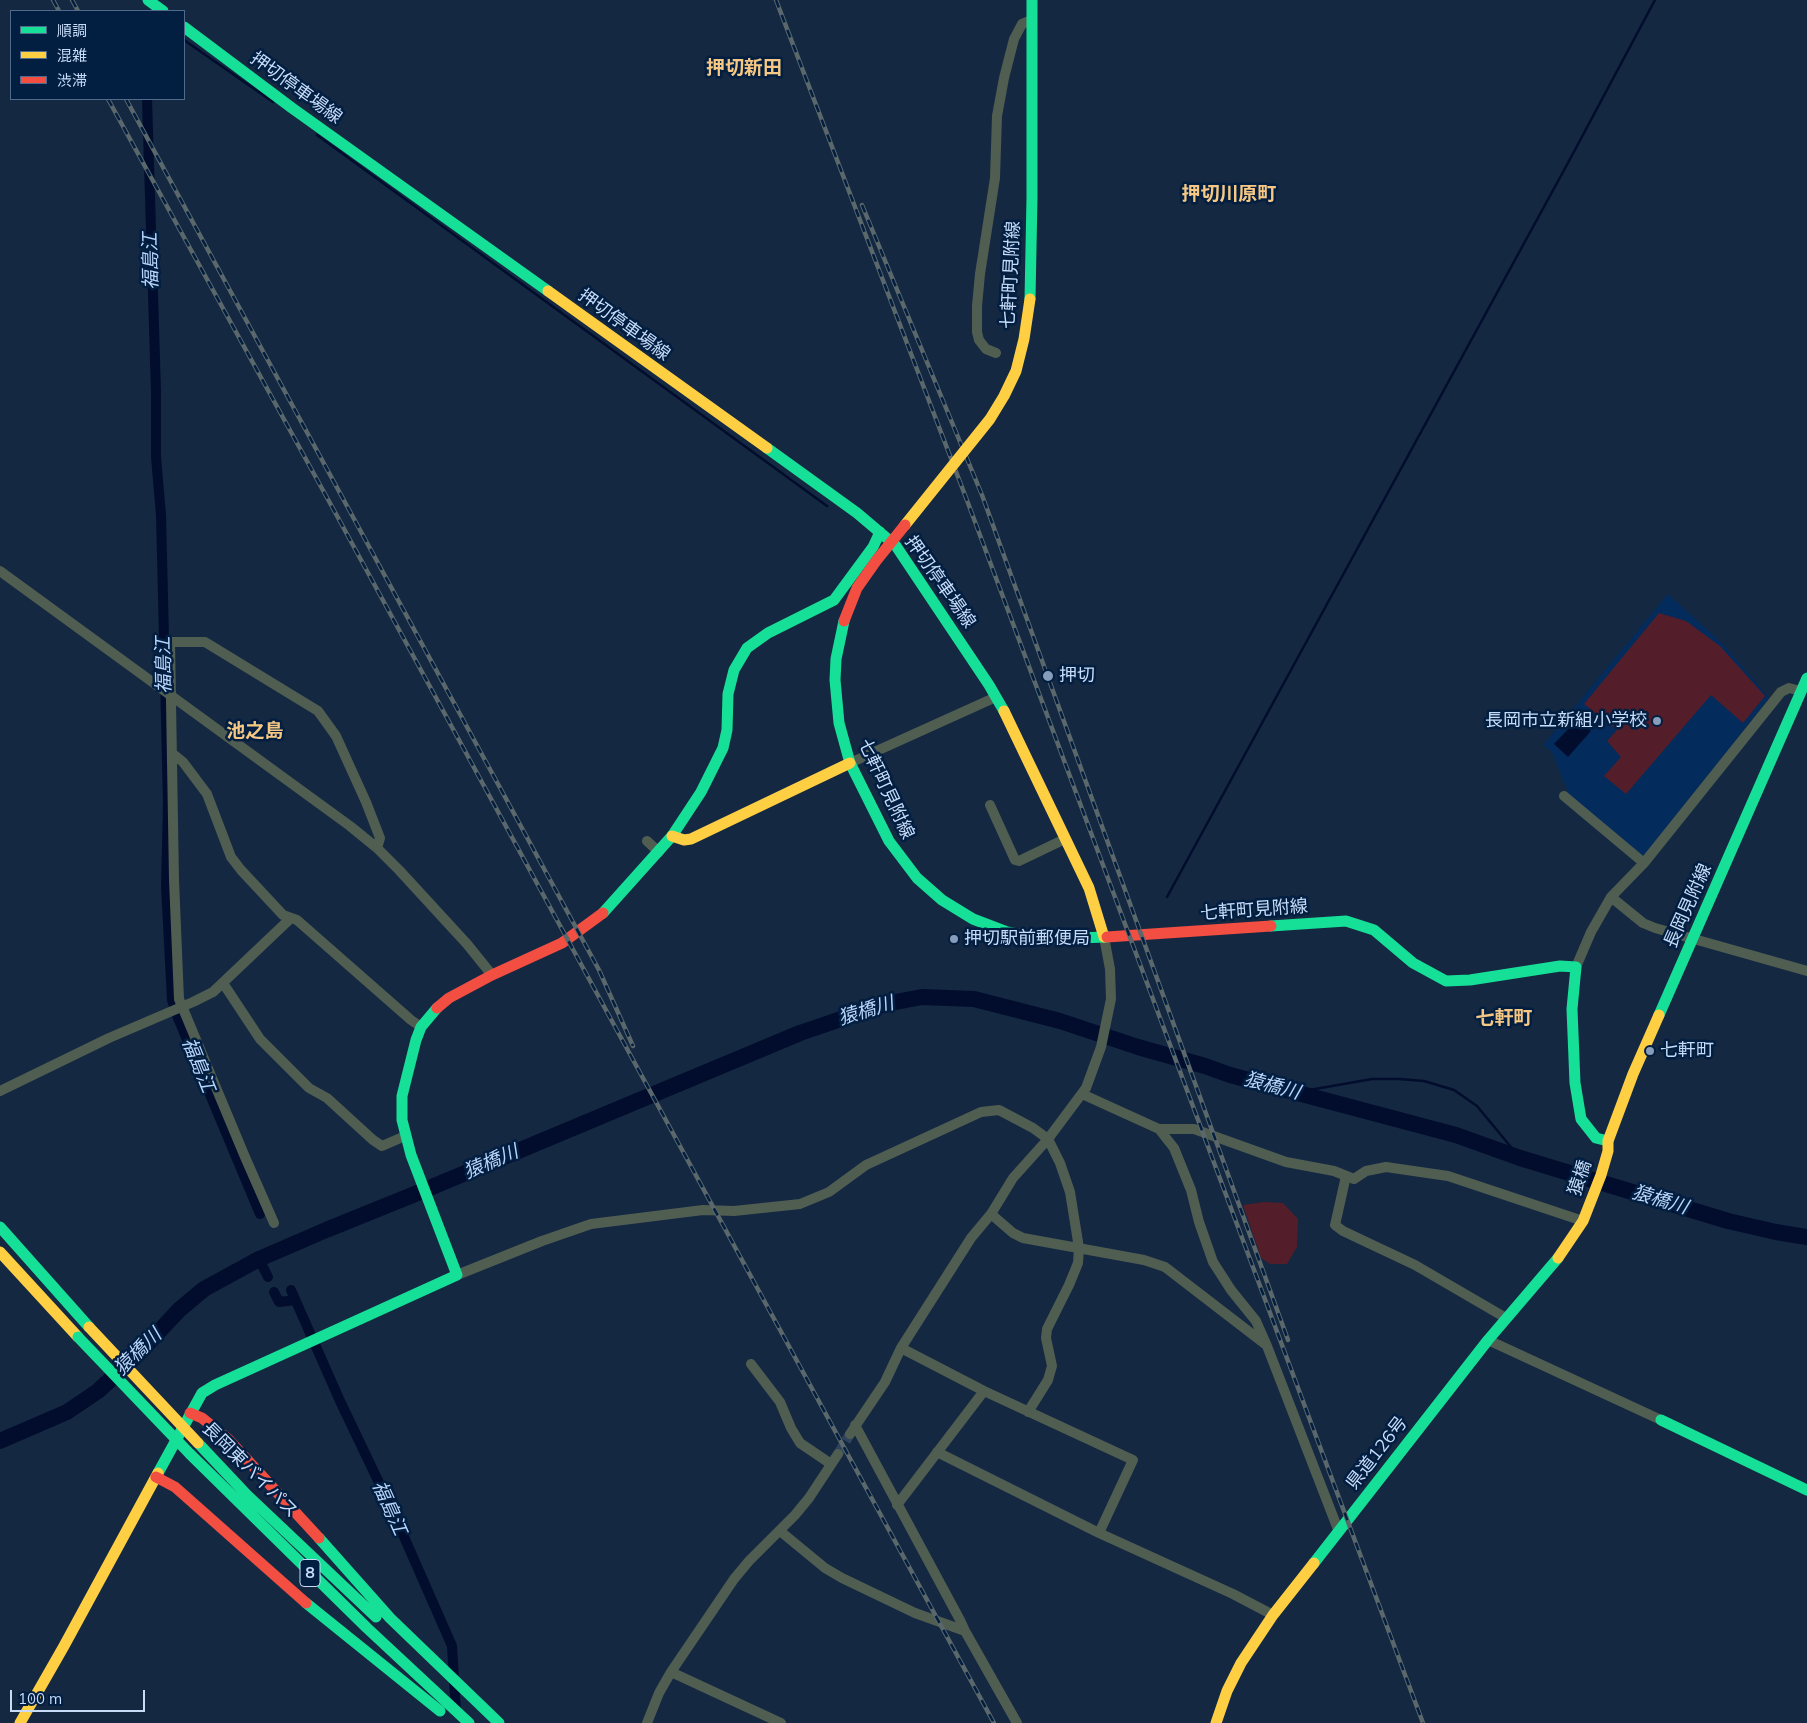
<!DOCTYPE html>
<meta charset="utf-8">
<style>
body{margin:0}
#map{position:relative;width:1807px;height:1723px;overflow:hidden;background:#142842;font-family:Mulish,"Noto Sans JP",sans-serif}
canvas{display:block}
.legend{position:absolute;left:10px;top:10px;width:175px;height:90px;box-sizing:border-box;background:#021e41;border:1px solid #506a8b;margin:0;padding:6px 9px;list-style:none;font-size:15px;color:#c6dcf9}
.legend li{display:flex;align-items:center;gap:10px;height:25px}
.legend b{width:25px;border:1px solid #506a8b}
.scale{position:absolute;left:10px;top:1690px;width:135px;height:22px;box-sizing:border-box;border:2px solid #c6dcf9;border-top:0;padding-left:6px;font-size:15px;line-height:18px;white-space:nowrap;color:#c6dcf9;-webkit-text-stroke:4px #021e41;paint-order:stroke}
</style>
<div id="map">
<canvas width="1807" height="1723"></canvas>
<ul class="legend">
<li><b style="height:6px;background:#16e098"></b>順調</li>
<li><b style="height:6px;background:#ffcf43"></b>混雑</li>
<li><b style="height:6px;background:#f24e42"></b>渋滞</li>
</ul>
<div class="scale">100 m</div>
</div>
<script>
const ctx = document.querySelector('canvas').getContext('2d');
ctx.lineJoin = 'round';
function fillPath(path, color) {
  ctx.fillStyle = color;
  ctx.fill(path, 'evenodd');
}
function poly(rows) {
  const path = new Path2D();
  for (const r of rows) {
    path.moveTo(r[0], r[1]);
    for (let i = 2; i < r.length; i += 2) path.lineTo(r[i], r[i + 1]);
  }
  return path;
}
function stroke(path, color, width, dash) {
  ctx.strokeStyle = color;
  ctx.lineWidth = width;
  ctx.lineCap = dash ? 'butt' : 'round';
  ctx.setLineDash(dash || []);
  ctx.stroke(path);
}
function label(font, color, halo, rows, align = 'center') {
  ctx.font = font + ' Mulish,"Noto Sans JP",sans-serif';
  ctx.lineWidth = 5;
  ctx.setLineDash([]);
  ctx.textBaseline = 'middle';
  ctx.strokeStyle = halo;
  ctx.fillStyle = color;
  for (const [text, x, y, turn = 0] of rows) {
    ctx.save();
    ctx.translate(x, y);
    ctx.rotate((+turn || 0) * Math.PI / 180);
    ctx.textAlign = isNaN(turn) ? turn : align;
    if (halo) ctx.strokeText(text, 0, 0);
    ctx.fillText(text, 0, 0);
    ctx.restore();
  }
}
fillPath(poly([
 [1668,594,1722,643,1769,698,1644,857,1569,795,1552,752,1543,745]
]), '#032b5b');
fillPath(poly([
 [1659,613,1686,621,1720,646,1765,696,1743,723,1711,695,1626,794,1604,776,1621,757,1607,741,1617,730,1584,704],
 [1264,1202,1283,1203,1298,1219,1297,1247,1287,1264,1270,1264,1261,1258,1243,1205]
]), '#531e29');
fillPath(poly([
 [1577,718,1591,731,1568,757,1554,744,1571,726,1569,724,1574,719]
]), '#020d2e');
stroke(poly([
 [184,40,273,102],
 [317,135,827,506],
 [1167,897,1569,161,1655,0],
 [1272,1087,1287,1090,1315,1089,1372,1079,1399,1079,1424,1081,1454,1090,1477,1106,1520,1158]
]), '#020d2e', 2.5);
stroke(poly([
 [147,99,156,392,156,457,161,515,168,803,166,886,172,1000,178,1018,260,1214],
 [259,1259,268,1277],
 [291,1290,340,1401,394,1514,452,1646,456,1712],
 [274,1292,279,1302,295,1300]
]), '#020d2e', 10);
stroke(poly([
 [0,1441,67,1412,98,1391,136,1356,179,1310,204,1289,259,1259,326,1230,420,1192,800,1033,885,1004,922,997,974,999,1060,1021,1138,1047,1205,1066,1230,1075,1456,1135,1520,1158,1728,1221,1776,1232,1807,1237]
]), '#020d2e', 16);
stroke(poly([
 [838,1454,850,1434]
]), '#2f435d', 10, [10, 5]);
stroke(poly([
 [996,353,986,349,979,340,977,332,977,306,980,274,995,178,997,116,1004,78,1014,39,1022,24,1032,20],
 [0,571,350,826,377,848,399,870,467,944,492,975],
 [172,753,183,762,207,794,231,857,241,870,283,915,297,920,411,1020,421,1027],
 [850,763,996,697],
 [1564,796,1644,863],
 [990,805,1015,860,1019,861,1065,839],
 [647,841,659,852],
 [1611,897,1643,923,1655,928,1807,971],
 [1576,967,1591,932,1611,897,1644,863,1781,692,1789,688,1801,691],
 [223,983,260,1039,309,1088,327,1098,373,1140,382,1146,405,1136],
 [0,1091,109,1038,193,1002,213,992,291,918],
 [1082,1094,1159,1129,1174,1148,1191,1190,1199,1222,1213,1262,1231,1290,1256,1321,1267,1346,1339,1532],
 [1159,1129,1194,1129,1286,1162,1334,1171,1354,1179,1366,1171,1386,1167,1448,1176,1583,1221],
 [1346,1176,1335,1225,1343,1231,1415,1265,1506,1318],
 [991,1214,1013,1233,1023,1238,1144,1260,1165,1267,1265,1344],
 [274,1223,245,1157,179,999,174,880,170,642,205,642,318,711,336,736,366,802,380,838,377,848],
 [457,1275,542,1241,591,1224,703,1210,734,1211,800,1204,829,1192,866,1165,981,1112,999,1110,1033,1128,1048,1139,1060,1163,1070,1192,1079,1248,1078,1263,1069,1285,1047,1329,1046,1338,1052,1366,1048,1380,1028,1412],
 [1488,1340,1661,1420],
 [901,1348,984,1391,1133,1460,1099,1533],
 [751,1364,780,1402,791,1428,800,1443,831,1464],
 [855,1425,960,1620,965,1631,1017,1723],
 [850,1434,885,1382,901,1348,971,1238,991,1214,1013,1178,1048,1139,1086,1088,1101,1047,1111,999,1110,969,1104,937],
 [937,1452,1099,1533,1233,1594,1273,1615],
 [897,1505,984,1391],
 [780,1531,825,1568,842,1578,915,1613,965,1631],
 [671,1672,781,1723],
 [647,1723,659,1693,671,1672,734,1579,749,1561,795,1515,809,1498,838,1454]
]), '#505d51', 10);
stroke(poly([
 [148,0,163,11],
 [184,27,292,108,548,291],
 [1030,299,1032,197,1032,0],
 [767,448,857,513,896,546,989,685,1004,711],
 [844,621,836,659,835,680,839,723,850,763,889,841,917,878,942,900,973,919,1007,932,1045,939,1107,937],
 [603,913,672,836,701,792,723,748,727,730,728,694,734,670,747,648,768,633,834,600,873,547,880,532],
 [1271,926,1346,921,1374,930,1413,963,1446,981,1470,980,1560,966,1576,967,1572,1009,1575,1083,1581,1119,1596,1138,1608,1141],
 [1659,1015,1807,678],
 [0,1227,89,1327],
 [1661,1420,1807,1490],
 [198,1443,247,1495,376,1617],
 [190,1454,367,1628,469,1723],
 [158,1473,202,1393,215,1385,457,1275,411,1155,402,1120,402,1096,416,1040,421,1027,437,1008],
 [319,1538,390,1618,499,1723],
 [1314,1563,1488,1340,1558,1258],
 [306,1603,440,1711]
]), '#16e098', 11);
stroke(poly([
 [548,291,767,448],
 [1004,711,1089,888,1104,937],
 [672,836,684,840,691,839,850,763],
 [0,1252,78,1337],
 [1558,1258,1583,1221,1601,1175,1608,1151,1608,1141,1633,1074,1659,1015],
 [20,1723,64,1646,158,1473],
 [1216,1723,1227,1691,1241,1663,1273,1615,1314,1563]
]), '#ffcf43', 11);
stroke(poly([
 [1107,937,1271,926],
 [437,1008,449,998,492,975,562,943,603,913],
 [190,1413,202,1418,228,1439,319,1538],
 [156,1477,175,1487,306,1603]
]), '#f24e42', 11);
const rail = poly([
 [53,0,59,11],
 [72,0,78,11],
 [776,0,968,503,1423,1723],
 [108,99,336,514,994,1723],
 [126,99,599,970,633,1046],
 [862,205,982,495,1288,1340]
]);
stroke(rail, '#5b686b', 4.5);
stroke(rail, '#021e41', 2.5, [8]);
stroke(poly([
 [78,1337,190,1454]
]), '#16e098', 11);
stroke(poly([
 [905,525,990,419,1004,396,1016,371,1024,339,1030,299],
 [89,1327,198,1443]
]), '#ffcf43', 11);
stroke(poly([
 [844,621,857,588,876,561,905,525]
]), '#f24e42', 11);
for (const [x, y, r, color] of [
 [1048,676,6,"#889db9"],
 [1657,721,5,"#889db9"],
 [954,939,5,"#889db9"],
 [1650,1051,5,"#889db9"]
]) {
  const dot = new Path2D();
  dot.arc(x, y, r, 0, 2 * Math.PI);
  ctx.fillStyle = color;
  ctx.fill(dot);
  stroke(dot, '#021e41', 2);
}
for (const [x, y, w] of [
 [310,1573,20]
]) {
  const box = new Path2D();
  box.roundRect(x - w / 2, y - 13.5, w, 27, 4);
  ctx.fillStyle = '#021e41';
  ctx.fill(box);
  stroke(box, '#c6dcf9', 1);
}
label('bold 16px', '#c6dcf9', null, [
 ["8",310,1573]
]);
label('18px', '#c6dcf9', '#021e41', [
 ["押切停車場線",296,88,36],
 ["七軒町見附線",1011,275,-87],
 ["押切停車場線",624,325,36],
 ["押切停車場線",940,582,55],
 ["七軒町見附線",886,789,65],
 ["長岡見附線",1688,906,-66],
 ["七軒町見附線",1254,910,-4],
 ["猿橋",1580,1178,-71],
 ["県道126号",1377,1453,-52],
 ["長岡東バイパス",250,1470,45]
]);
label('18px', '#c6dcf9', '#021e41', [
 ["押切",1059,676],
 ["長岡市立新組小学校",1647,721,"right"],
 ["押切駅前郵便局",964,939],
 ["七軒町",1660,1051]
], 'left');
label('bold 19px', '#f6c884', '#021e41', [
 ["押切新田",744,68],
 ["押切川原町",1229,194],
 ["池之島",255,731],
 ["七軒町",1504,1018]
]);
label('italic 19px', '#b8d5fb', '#021e41', [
 ["福島江",151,261,-91],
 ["福島江",164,665,-91],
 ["猿橋川",866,1011,-17],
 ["福島江",198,1065,68],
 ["猿橋川",1272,1086,15],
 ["猿橋川",491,1162,-23],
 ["猿橋川",1660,1200,17],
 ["猿橋川",138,1352,-44],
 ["福島江",389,1508,66]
]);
</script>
